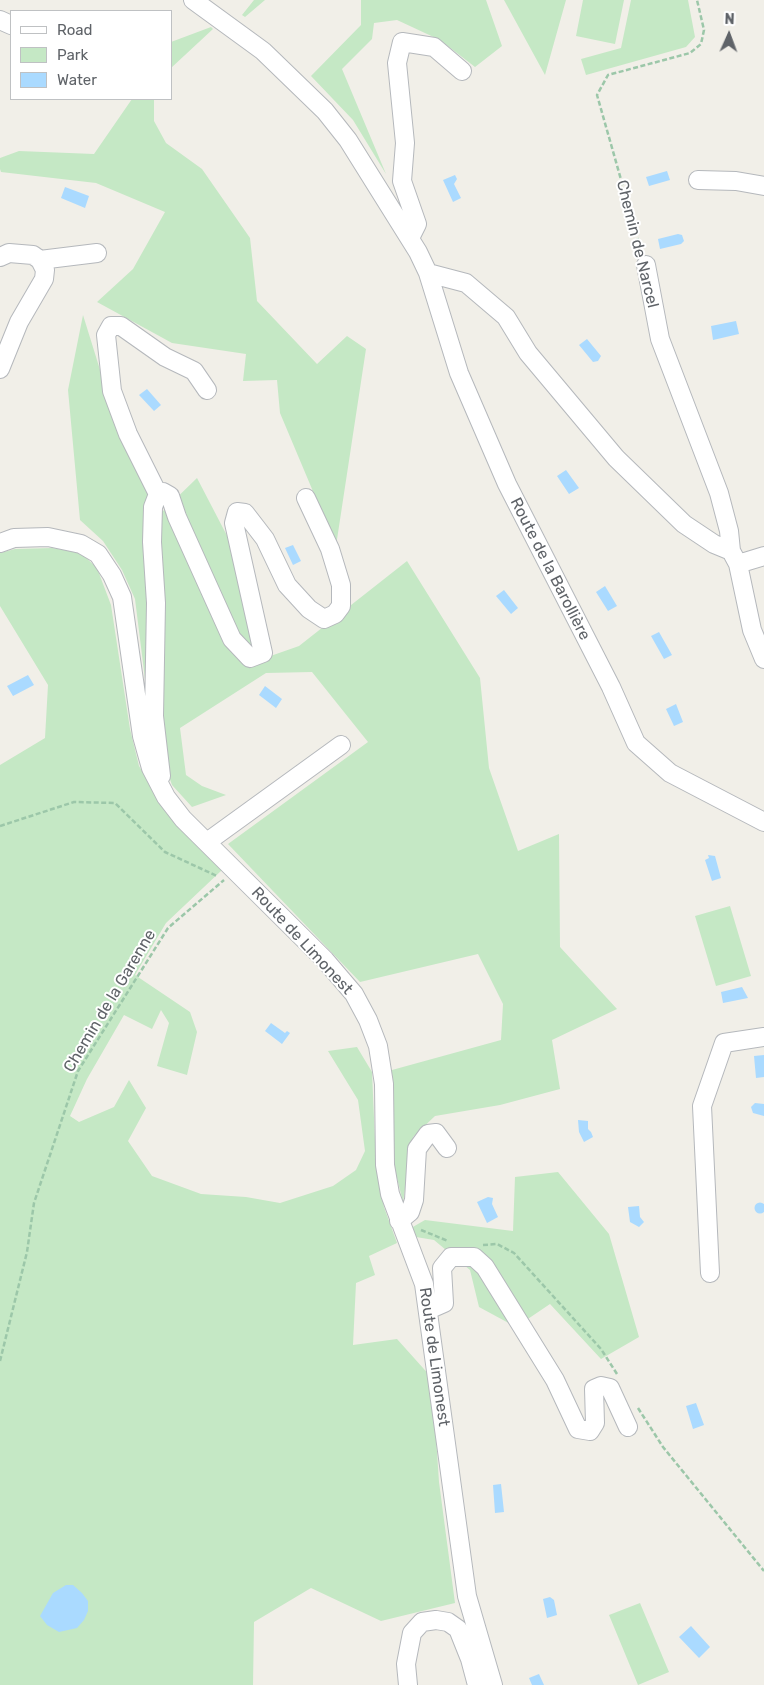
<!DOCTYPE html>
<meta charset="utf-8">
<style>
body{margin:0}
#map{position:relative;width:764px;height:1685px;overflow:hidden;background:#f1efe8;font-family:Rubik,sans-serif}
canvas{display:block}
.legend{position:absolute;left:10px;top:10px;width:162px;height:90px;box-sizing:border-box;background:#fff;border:1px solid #bfc1c3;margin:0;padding:6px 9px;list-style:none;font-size:15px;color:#5f6368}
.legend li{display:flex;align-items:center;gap:10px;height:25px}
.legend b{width:25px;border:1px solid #bfc1c3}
.north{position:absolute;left:704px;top:10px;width:50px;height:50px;-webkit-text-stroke:4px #fff;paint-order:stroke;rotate:2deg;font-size:14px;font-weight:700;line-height:20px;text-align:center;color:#5f6368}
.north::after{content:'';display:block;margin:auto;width:18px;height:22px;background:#5f6368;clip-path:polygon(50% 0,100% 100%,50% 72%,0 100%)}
</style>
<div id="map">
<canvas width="764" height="1685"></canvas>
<ul class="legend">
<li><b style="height:6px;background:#fff"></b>Road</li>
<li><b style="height:14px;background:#c5e8c5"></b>Park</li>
<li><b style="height:14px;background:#aadaff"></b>Water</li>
</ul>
<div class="north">N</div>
</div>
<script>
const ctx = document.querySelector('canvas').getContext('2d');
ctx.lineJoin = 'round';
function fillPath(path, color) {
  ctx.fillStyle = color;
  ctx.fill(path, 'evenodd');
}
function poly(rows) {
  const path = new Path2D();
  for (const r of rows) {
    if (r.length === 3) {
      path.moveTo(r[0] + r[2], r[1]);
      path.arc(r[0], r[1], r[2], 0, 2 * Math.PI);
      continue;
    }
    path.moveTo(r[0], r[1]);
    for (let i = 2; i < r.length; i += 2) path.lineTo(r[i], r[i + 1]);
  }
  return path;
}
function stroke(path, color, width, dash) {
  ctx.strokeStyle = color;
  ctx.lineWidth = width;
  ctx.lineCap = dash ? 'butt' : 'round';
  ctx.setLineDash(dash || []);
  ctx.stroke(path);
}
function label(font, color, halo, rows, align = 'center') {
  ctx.font = font + ' Rubik,sans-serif';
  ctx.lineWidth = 4;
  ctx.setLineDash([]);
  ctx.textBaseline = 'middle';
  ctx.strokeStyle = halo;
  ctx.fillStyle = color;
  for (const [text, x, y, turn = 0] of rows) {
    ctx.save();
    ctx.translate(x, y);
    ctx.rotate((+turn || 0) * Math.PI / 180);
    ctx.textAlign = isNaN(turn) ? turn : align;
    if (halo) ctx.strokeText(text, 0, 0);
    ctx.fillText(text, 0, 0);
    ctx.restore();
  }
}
fillPath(poly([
 [254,0,265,0,245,17,242,15],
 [361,0,486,0,502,46,475,67,440,40,397,20,374,23,372,39,342,69,386,174,353,120,311,76,361,25],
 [504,0,566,0,545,75],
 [583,0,624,0,615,44,576,36],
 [631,0,688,0,695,37,686,47,586,75,581,59,621,48],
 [211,27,213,29,171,68,171,42],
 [132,99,154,99,154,121,166,143,202,169,250,238,257,301,317,364,347,336,366,349,336,546,280,413,277,380,243,381,246,354,172,343,97,302,133,269,165,212,96,183,1,172,0,169,0,158,19,151,94,154],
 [83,315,110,402,133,460,162,512,197,478,236,553,262,659,299,646,407,561,480,678,489,768,518,851,559,834,560,947,617,1009,552,1040,560,1089,500,1105,435,1116,413,1137,403,1202,393,1162,392,1070,501,1040,503,1004,478,954,360,982,228,844,368,742,312,672,266,673,180,728,186,775,202,786,226,795,192,807,172,785,151,727,135,599,122,570,103,541,80,520,68,390],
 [52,548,81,553,97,568,111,605,130,729,139,766,160,801,222,870,166,923,135,975,190,1012,197,1032,187,1075,157,1066,169,1023,161,1010,152,1029,124,1015,87,1079,70,1116,79,1122,114,1107,129,1080,146,1108,128,1141,152,1176,201,1194,246,1197,280,1203,333,1186,356,1170,365,1151,358,1100,328,1051,357,1047,372,1072,376,1163,384,1207,397,1243,369,1256,375,1275,356,1283,353,1345,397,1339,432,1378,439,1482,455,1603,381,1621,311,1588,254,1622,253,1685,0,1685,0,765,45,738,48,685,0,606,0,553,15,549],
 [730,906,751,976,716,986,695,916],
 [558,1172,609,1234,639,1337,601,1359,550,1304,516,1327,479,1307,470,1270,434,1240,416,1237,411,1228,425,1220,513,1231,515,1177],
 [640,1603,669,1672,638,1685,609,1615]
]), '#c5e8c5');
fillPath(poly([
 [667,171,670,180,649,186,646,177],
 [455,175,457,179,454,184,461,198,453,202,443,180],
 [65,187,89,196,85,208,61,198],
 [678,234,682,235,684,241,681,244,660,249,658,239],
 [736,321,739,334,713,340,711,326],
 [587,339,601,356,598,361,593,362,579,345],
 [147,389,161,405,154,411,139,395],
 [566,470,579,488,569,494,557,476],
 [293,545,301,561,293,565,285,548],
 [605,586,617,606,608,611,596,592],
 [504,590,518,608,511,614,496,596],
 [659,632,672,655,664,659,651,636],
 [28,675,34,685,13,696,7,686],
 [265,686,282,699,276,708,259,695],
 [676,704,683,722,674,726,666,709],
 [708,855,715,856,721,878,712,881,705,860,709,858],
 [742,987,748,998,723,1003,721,992],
 [271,1023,285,1033,287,1031,290,1033,282,1044,265,1031],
 [764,1055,764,1077,756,1078,754,1056],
 [755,1103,764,1104,764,1116,753,1113,751,1107],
 [578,1120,588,1121,588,1129,591,1132,593,1137,584,1142,579,1132],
 [488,1197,493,1198,492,1204,498,1217,487,1223,477,1202],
 [760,1208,5.5],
 [639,1206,640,1217,644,1222,639,1227,630,1222,628,1207],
 [696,1403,704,1425,693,1429,686,1406],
 [501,1484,504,1512,495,1513,493,1485],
 [66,1585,73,1585,82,1593,88,1601,88,1611,84,1620,77,1628,59,1632,47,1625,40,1616,53,1593],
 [550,1597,554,1600,557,1615,547,1618,543,1599],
 [691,1626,710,1647,699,1658,679,1637],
 [539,1674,544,1685,532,1685,529,1678]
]), '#aadaff');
const minor = poly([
 [193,0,263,51,325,111,348,140,418,252,428,273,459,373,507,484,611,687,636,743,670,773,764,822],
 [0,20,11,25],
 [698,180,736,181,764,186],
 [410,238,417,224,402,181,405,143,397,63,402,42,434,47,462,71],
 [0,257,9,253,33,255,40,260,45,270,44,279,19,322,0,369],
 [40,260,97,253],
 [646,265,660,339,719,493,729,531,731,551],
 [428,273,466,283,506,317,528,353,616,458,684,524,714,544,731,551,738,564,752,630,764,659],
 [158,494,128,434,112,391,106,335,111,326,121,326,165,357,194,371,207,390],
 [0,543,14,538,48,537,81,544,98,554,112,575,122,597,142,736,151,768,166,797,183,819,325,960,354,994,368,1020,378,1046,384,1084,385,1165,390,1194,424,1284,467,1596,493,1685],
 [738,564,764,556],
 [161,776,154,716,156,603,152,542,153,507,158,494,163,492,170,496,177,517,232,639,250,658,263,653,234,523,237,512,245,513,265,539,287,585,309,609,324,619,335,614,341,606,341,585,330,549,306,498],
 [207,842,341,745],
 [399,1221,410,1212,414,1200,417,1149,428,1134,436,1133,447,1148],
 [710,1273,702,1106,724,1043,764,1037],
 [428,1310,444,1303,442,1268,451,1257,474,1257,485,1267,555,1380,578,1429,590,1431,595,1423,594,1389,601,1386,610,1388,628,1427],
 [408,1685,406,1664,412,1633,422,1622,436,1620,448,1622,458,1629,470,1659,477,1685]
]);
stroke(minor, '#b5b8bc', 20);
stroke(poly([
 [641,250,597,95,608,75,690,53,701,44,704,30,697,0],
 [0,826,74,802,115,803,165,852,217,876],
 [421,1230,448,1241],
 [483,1245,497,1244,514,1253,601,1349,617,1374],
 [0,1361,27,1252,34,1203,78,1071,168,928,224,880],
 [638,1408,663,1447,764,1571]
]), '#9cc7a9', 2.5, [5, 2.5]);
stroke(minor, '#fff', 18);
label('16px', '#5f6368', '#fff', [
 ["Chemin de Narcel",637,244,76],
 ["Route de la Barollière",550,569,63],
 ["Route de Limonest",302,941,47],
 ["Chemin de la Garenne",110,1001,-59],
 ["Route de Limonest",434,1357,82]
]);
</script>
